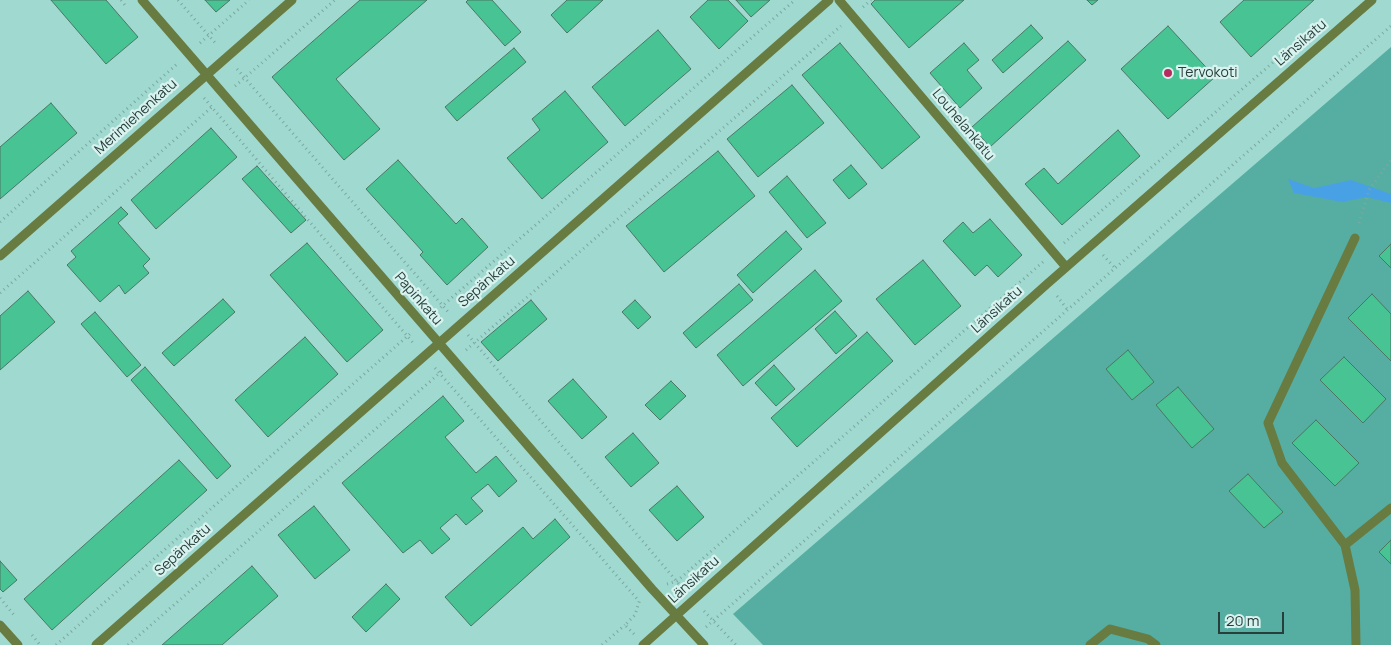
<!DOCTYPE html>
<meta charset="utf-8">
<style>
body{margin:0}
#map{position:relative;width:1391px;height:645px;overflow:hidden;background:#a0d9d0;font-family:Manrope,sans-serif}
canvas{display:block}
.scale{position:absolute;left:1218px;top:612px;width:66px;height:22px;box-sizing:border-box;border:2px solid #273e3a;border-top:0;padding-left:6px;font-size:15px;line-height:18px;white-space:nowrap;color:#273e3a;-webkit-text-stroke:4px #d8f3ef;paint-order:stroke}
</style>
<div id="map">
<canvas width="1391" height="645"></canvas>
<div class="scale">20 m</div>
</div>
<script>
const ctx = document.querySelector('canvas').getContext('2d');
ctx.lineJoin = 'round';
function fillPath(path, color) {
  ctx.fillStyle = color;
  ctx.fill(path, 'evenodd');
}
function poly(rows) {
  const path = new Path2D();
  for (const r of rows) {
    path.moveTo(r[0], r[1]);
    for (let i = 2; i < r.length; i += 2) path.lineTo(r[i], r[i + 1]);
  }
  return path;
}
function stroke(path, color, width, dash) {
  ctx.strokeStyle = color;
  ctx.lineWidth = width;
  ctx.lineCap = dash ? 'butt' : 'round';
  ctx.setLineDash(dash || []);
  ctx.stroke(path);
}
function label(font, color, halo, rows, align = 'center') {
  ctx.font = font + ' Manrope,sans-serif';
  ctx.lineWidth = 4.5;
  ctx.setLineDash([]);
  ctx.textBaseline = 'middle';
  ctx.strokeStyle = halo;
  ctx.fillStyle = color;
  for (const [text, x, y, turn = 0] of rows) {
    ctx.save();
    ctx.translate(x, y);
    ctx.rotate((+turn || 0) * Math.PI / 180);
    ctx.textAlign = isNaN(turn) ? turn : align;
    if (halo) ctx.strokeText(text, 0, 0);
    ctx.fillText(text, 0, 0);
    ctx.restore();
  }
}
fillPath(poly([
 [1391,47,1391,645,763,645,733,614]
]), '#56aea2');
fillPath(poly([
 [1288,179,1314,188,1351,180,1391,194,1391,203,1367,197,1342,202,1294,193]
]), '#48a1e4');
const building = poly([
 [51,0,106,0,138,37,106,64,51,0],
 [205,0,230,0,216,12,205,0],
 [360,0,427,0,336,79,380,129,344,160,272,77,360,0],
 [468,0,492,0,521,32,505,46,466,2,468,0],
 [567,0,603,0,567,33,551,15,567,0],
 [708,0,728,0,748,21,719,49,690,17,708,0],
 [736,0,770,0,751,17,736,0],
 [875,0,964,0,909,48,871,4,875,0],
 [1087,0,1098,0,1092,5,1087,0],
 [1244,0,1314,0,1251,57,1220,22,1244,0],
 [1031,25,1043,38,1003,73,992,60,1031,25],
 [1168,26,1215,77,1168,119,1121,69,1168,26],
 [658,30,691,69,625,126,592,87,658,30],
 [1068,41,1086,60,990,147,972,127,1068,41],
 [840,43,920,137,882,169,802,75,840,43],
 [964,43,979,60,967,70,982,88,960,108,930,73,964,43],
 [514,48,526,62,457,121,445,107,514,48],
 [792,85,824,123,758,177,727,139,792,85],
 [565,91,608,142,542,199,507,158,540,130,532,119,565,91],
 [51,103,77,133,0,199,0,147,51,103],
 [211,128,237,157,156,229,131,200,211,128],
 [1118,130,1140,156,1062,225,1025,184,1044,168,1058,184,1118,130],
 [718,151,755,196,664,272,626,226,718,151],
 [398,160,456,224,462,218,488,247,447,285,420,255,423,252,366,189,398,160],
 [851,165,867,184,849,199,833,180,851,165],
 [257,166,306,220,291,233,242,179,257,166],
 [787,176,826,223,807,238,769,192,787,176],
 [121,207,128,214,118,223,150,259,143,266,149,273,125,294,119,285,100,302,67,265,76,257,71,251,121,207],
 [990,219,1022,255,998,277,987,265,975,276,943,241,963,222,973,233,990,219],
 [786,231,802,249,753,293,737,275,786,231],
 [307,243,383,330,347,362,270,275,307,243],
 [1391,244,1391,268,1379,256,1391,244],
 [923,260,961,306,915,345,876,299,923,260],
 [815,270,842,301,743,386,717,355,815,270],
 [739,284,753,300,696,348,683,333,739,284],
 [28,291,55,322,0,370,0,316,28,291],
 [1372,294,1391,314,1391,361,1348,318,1372,294],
 [223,299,235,312,174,366,162,353,223,299],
 [531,300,547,319,498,361,481,342,531,300],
 [635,300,651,317,638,329,622,312,635,300],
 [835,311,857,336,836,354,815,329,835,311],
 [95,312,141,365,127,377,81,324,95,312],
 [867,332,893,361,797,447,771,418,867,332],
 [305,337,338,374,268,437,235,400,305,337],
 [1128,350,1154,382,1132,400,1106,369,1128,350],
 [1344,357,1386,399,1363,423,1320,380,1344,357],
 [774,365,795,389,776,406,755,383,774,365],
 [145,367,231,466,217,479,131,380,145,367],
 [573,379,607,417,582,439,548,401,573,379],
 [671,381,686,396,660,420,645,405,671,381],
 [1178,387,1214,429,1192,448,1156,405,1178,387],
 [443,396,464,421,445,437,476,473,496,456,517,481,499,497,488,484,471,498,483,511,466,525,456,514,440,528,450,539,432,554,420,540,403,553,342,483,443,396],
 [1316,420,1359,463,1335,486,1292,443,1316,420],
 [633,433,659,463,631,487,605,457,633,433],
 [179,460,207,490,52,630,24,599,179,460],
 [1248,474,1283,512,1264,528,1229,491,1248,474],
 [677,486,704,517,677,541,649,510,677,486],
 [314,506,350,550,315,579,278,535,314,506],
 [555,519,570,537,471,626,445,597,523,527,533,539,555,519],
 [1391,540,1391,564,1379,552,1391,540],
 [0,561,17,580,3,592,0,589,0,561],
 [252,566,278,596,222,645,162,645,252,566],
 [386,584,400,599,366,632,352,617,386,584]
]);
fillPath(building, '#47c394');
stroke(building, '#4a7763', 1);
stroke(poly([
 [121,0,127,8],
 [178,0,217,45],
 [863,7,871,0],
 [200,43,249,0],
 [237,69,449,313],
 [235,86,335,0],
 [204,98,414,344],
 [0,222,177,64],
 [1359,223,1369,190,1391,160],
 [1064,243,1292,46],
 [1103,255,1115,268],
 [0,293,212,107],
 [1057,296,1067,309],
 [433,314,795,0],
 [468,335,684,590],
 [466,350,841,26],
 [435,368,639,601],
 [667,584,677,581,1043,262],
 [0,598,14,615],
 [704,611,736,645],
 [706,627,1391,26],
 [634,634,625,625,635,615,640,599],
 [32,635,40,645],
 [56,645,411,333],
 [128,645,442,371],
 [602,645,625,625]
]), '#7aa8a1', 3, [1, 4]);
stroke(poly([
 [142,0,652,589,704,645],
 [839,0,1066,267],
 [1355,238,1268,423,1282,463,1345,545,1355,590,1356,645],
 [0,256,292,0],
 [1345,545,1391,508],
 [0,625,18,645],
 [96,645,829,0],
 [643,645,1047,284,1372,0],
 [1090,645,1110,629,1148,639,1156,645]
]), '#687b41', 9);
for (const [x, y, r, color] of [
 [1168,73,5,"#b82b5e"]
]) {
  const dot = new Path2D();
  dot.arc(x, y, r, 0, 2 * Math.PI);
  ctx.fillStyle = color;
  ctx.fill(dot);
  stroke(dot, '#d8f3ef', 2);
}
label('14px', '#273e3a', '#d8f3ef', [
 ["Länsikatu",1301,43,-41],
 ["Merimiehenkatu",136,117,-42],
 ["Louhelankatu",963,125,50],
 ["Sepänkatu",487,282,-41],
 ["Papinkatu",418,299,49],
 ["Länsikatu",997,310,-42],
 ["Sepänkatu",183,550,-42],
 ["Länsikatu",694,580,-42]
]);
label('14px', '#273e3a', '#d8f3ef', [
 ["Tervokoti",1178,73]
], 'left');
</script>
